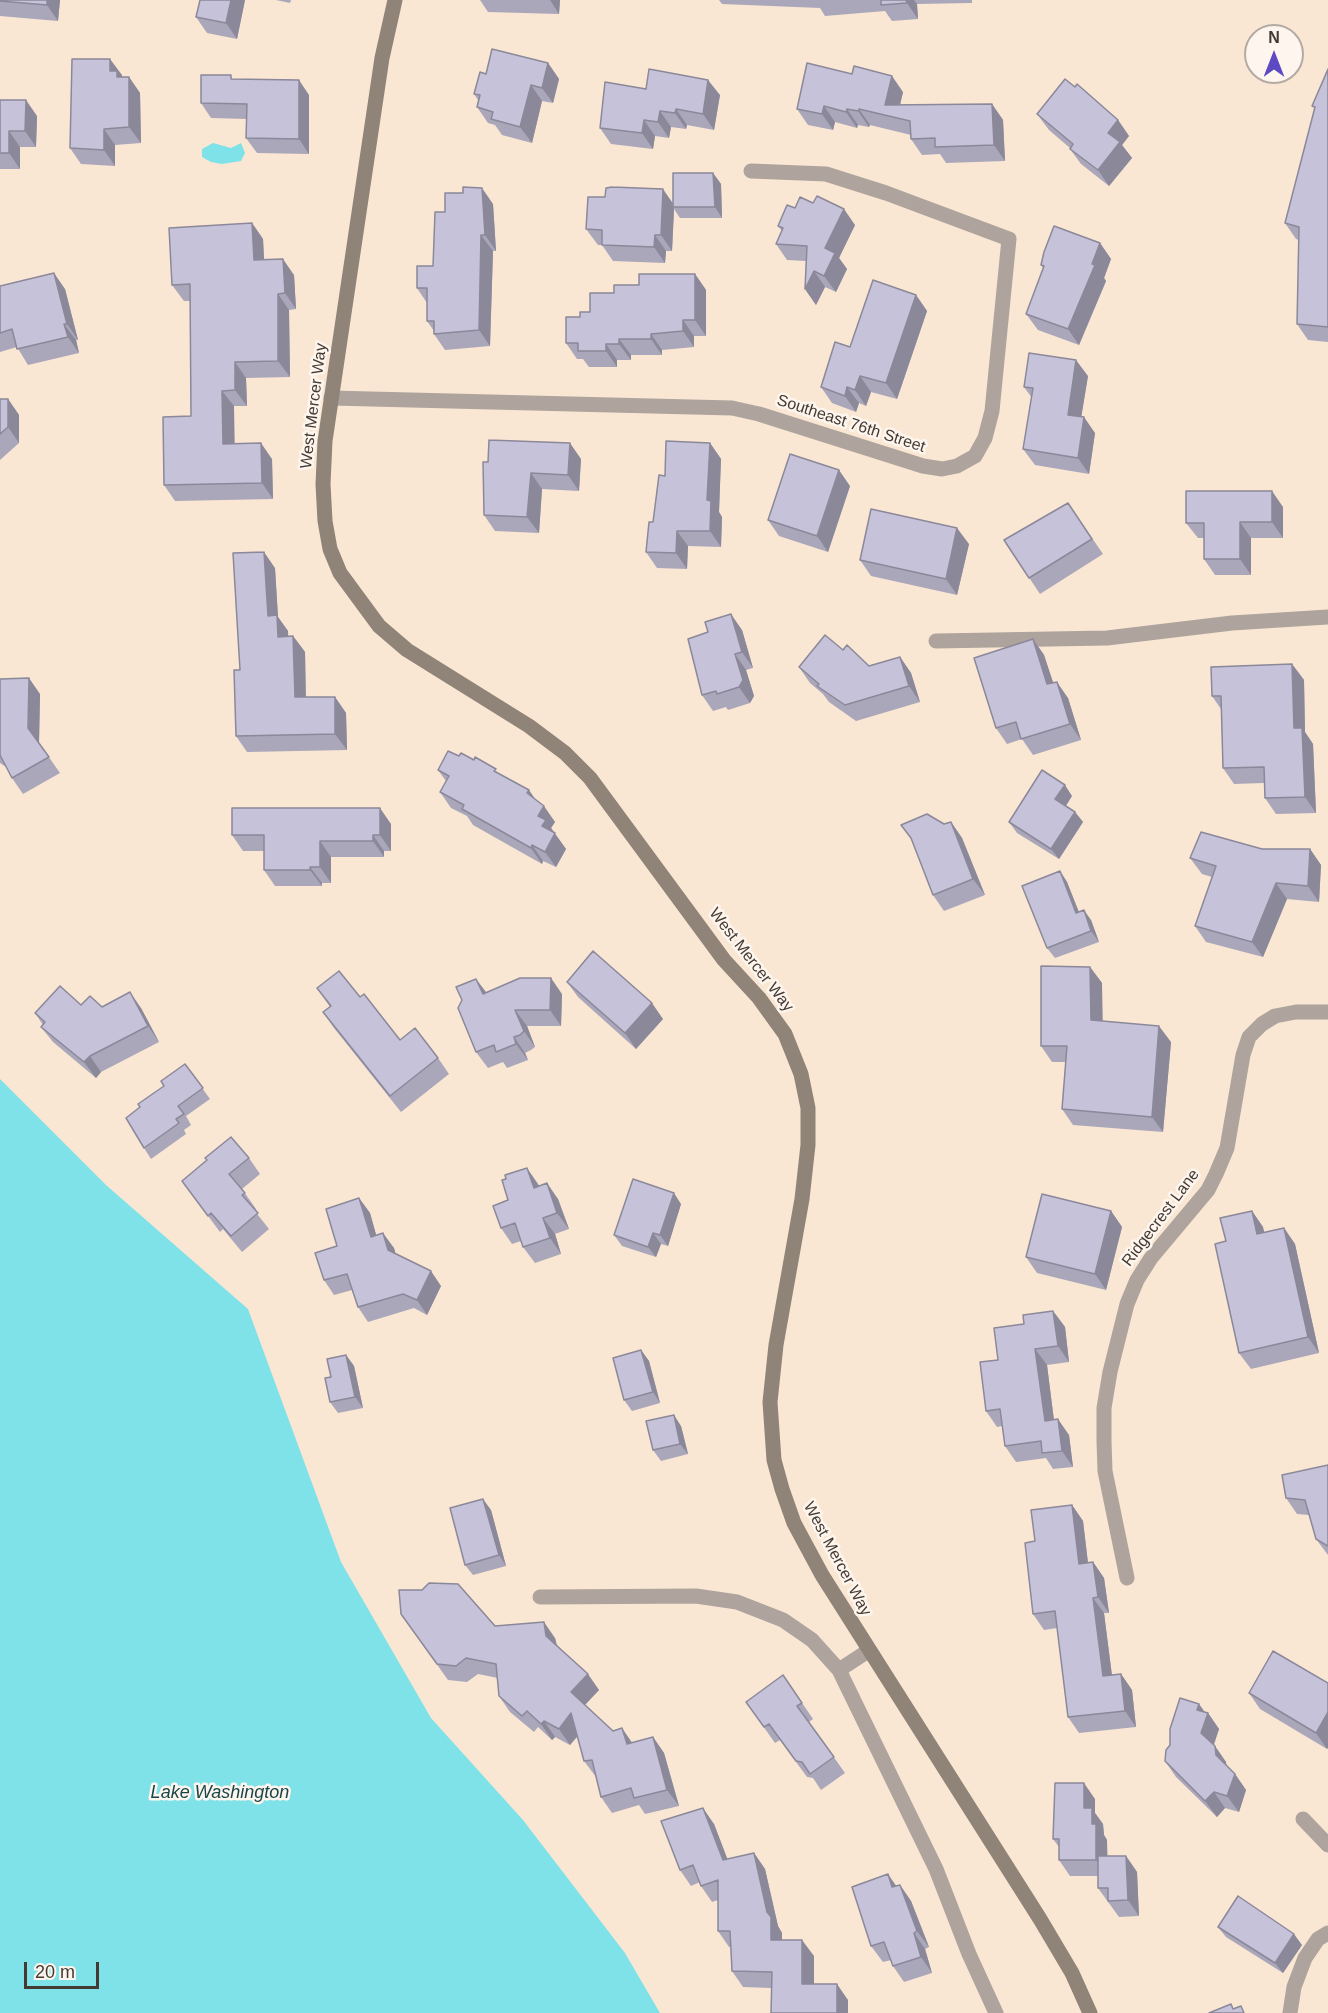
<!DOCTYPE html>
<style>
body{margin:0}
#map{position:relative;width:1328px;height:2013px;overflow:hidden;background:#fae7d3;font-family:Helvetica,sans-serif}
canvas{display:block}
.north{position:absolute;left:1244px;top:24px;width:60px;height:60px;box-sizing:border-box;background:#fef6ee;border:2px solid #b3aba3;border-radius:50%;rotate:0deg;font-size:16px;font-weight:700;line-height:24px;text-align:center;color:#433b33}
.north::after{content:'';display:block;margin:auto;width:21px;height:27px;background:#5d4ac3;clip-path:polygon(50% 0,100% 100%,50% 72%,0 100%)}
.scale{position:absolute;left:24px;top:1962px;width:75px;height:27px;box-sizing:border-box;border:3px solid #433b33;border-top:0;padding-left:8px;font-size:18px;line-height:21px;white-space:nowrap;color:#433b33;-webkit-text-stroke:4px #fef6ee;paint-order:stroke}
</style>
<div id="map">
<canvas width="1328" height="2013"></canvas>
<div class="north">N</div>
<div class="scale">20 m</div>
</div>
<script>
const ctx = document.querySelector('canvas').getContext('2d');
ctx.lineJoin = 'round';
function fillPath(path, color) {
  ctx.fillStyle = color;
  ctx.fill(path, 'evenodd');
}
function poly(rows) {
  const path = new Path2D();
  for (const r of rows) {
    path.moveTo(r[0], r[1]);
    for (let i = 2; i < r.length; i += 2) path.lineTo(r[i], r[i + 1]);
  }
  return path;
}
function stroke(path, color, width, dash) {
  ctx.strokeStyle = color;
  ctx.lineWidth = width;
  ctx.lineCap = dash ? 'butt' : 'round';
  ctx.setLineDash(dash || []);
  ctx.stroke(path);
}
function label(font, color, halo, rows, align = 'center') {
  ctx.font = font + ' Helvetica,sans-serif';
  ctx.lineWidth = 5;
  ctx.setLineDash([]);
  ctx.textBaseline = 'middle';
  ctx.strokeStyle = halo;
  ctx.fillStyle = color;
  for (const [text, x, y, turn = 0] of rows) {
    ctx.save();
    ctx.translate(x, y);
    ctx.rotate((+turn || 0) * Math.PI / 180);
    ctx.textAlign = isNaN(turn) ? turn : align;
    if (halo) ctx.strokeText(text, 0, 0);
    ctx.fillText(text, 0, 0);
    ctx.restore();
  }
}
fillPath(poly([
 [213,143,231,148,241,143,245,153,241,161,222,164,211,162,202,157,202,149],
 [0,1079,106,1185,248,1309,341,1562,431,1718,523,1820,625,1953,660,2013,0,2013]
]), '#7fe2e8');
stroke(poly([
 [331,398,732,408,759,414,923,466,942,469,957,466,975,456,985,438,992,411,1009,239,886,193,826,174,751,171],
 [936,641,1107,638,1232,623,1328,617],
 [1127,1578,1105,1471,1104,1441,1104,1408,1110,1372,1127,1304,1137,1280,1151,1258,1208,1190,1216,1174,1227,1148,1243,1055,1249,1037,1262,1024,1275,1016,1296,1012,1328,1012],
 [540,1597,696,1596,737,1602,783,1620,812,1640,839,1670,936,1869,969,1954,996,2013],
 [839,1670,868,1651],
 [1303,1819,1328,1845],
 [1290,2013,1294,1987,1305,1958,1318,1939,1328,1933]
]), '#aea49d', 15);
stroke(poly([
 [395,0,382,58,325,441,323,484,325,521,330,549,340,573,379,626,407,650,529,726,565,753,590,778,724,960,759,998,785,1034,801,1074,808,1108,808,1145,802,1199,776,1345,770,1402,774,1460,782,1489,794,1523,822,1575,1040,1919,1072,1973,1090,2013]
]), '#908378', 15);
fillPath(poly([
 [0,0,60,0,58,21,0,16],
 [245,0,237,39,207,33,196,17],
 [276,0,291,0,290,3],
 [480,0,560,0,559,14,488,12],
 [719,0,972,0,972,3,917,4,918,19,892,21,885,11,825,16,820,8,722,4],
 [548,63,559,79,553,103,542,101,532,143,502,135,495,125,488,123,477,107,478,100,474,94,486,74],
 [1328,69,1328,342,1308,340,1297,324,1299,240,1296,239,1285,223,1315,109,1312,106],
 [122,75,122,77,129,77,140,93,141,143,115,145,115,166,81,164,70,148],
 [235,79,309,95,309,154,257,153,246,138,247,119,211,118,201,103],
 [646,89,720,95,714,130,687,125,686,129,671,127,669,138,655,136,653,149,611,144,600,128],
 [903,92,900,105,992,104,1003,120,1005,161,946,163,940,154,922,155,911,139,911,135,870,125,869,127,858,125,857,128,835,122,833,130,808,125,797,109],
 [0,100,37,116,36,147,20,147,20,169,0,169],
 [1037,114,1118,120,1129,136,1122,145,1132,158,1109,186,1081,164,1070,149,1070,148,1049,130],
 [713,173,721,184,722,218,680,218,674,209,672,251,666,251,665,263,613,261,602,245,598,245,586,229,673,203],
 [493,204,496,251,493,251,490,346,445,350,434,334,434,331,427,321,427,303,417,288,433,266,445,212],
 [795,208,855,225,839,258,847,269,836,292,825,287,816,305,805,289,806,261,787,260,776,244,782,231,778,226],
 [252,223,263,239,264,260,294,275,296,309,289,310,290,377,246,378,247,406,234,406,234,444,272,459,273,499,175,501,164,485,191,416,190,301,184,301,172,285],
 [1100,243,1111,259,1104,278,1106,281,1079,345,1038,330,1026,314,1043,268,1041,265],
 [695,274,706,290,706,336,694,336,694,347,662,350,662,355,631,355,631,360,617,360,617,367,589,367,583,359,577,359,566,343,580,317,590,312,614,293,639,285],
 [0,286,65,289,78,340,76,340,79,353,28,365,17,347,0,352],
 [916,295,927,311,897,399,871,392,866,406,859,403,856,412,832,403,821,387,850,347],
 [1088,376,1081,417,1095,433,1089,474,1035,465,1023,449,1032,398,1024,387],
 [0,399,8,399,19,415,19,443,0,460],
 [710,443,721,459,719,512,722,517,721,547,688,546,687,569,657,568,646,552,665,476],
 [581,459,579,491,542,489,539,533,495,531,484,515,488,462],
 [850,486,828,552,779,536,768,520],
 [1068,503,1103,554,1040,594,1004,540],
 [1283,507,1283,538,1251,538,1251,575,1215,575,1204,559,1204,538,1198,538,1186,523],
 [969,544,957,595,871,576,860,560],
 [275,568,278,617,288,631,288,636,293,636,305,652,306,697,335,697,346,713,347,750,247,752,236,736,240,670],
 [742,630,753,668,746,670,754,696,750,703,728,710,726,707,713,711,702,695],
 [1033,639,1044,655,1053,683,1068,698,1081,740,1033,755,1022,739,1007,744,996,728],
 [843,650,869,666,900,657,911,673,920,702,856,721,829,702,823,694,810,683,799,667],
 [1292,664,1304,680,1305,732,1313,744,1316,813,1276,814,1265,798,1264,783,1234,784,1223,768,1221,709,1212,696],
 [0,679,40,694,39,743,60,773,23,794,12,778,6,767,0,763],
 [459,756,500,774,535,800,555,822,551,828,566,849,556,867,543,861,542,864,473,825,467,816,451,808,440,792,446,781,438,770],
 [1072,796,1066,806,1075,812,1083,822,1059,859,1017,833,1009,822],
 [951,822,962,838,985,895,944,911,933,895,912,840,901,825,944,824],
 [391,824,391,851,384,851,384,857,331,857,331,883,322,883,322,886,275,886,264,870,264,851,243,851,232,835],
 [1262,849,1310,849,1321,865,1319,902,1287,899,1263,957,1206,942,1195,926,1212,877,1202,874,1190,858],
 [1060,871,1067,882,1079,912,1091,920,1099,942,1055,958,1047,948],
 [1090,967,1102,983,1102,1021,1171,1042,1163,1132,1073,1125,1062,1109,1066,1062,1052,1062,1041,1046],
 [476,979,486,992,562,994,561,1026,527,1026,535,1047,531,1050,525,1053,528,1060,507,1068,503,1062,488,1068,476,1052],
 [567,982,663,1019,636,1049,578,997],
 [317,988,360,997,400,1040,438,1058,449,1074,401,1112,334,1028,323,1012,330,1007],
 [81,1005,102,1007,141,1008,159,1042,101,1072,96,1078,53,1042,41,1027,43,1025,35,1013],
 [185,1064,210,1099,186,1116,191,1125,184,1130,186,1134,151,1159,144,1148,140,1107,164,1086],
 [249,1158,260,1174,242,1189,256,1209,254,1210,269,1229,242,1252,223,1229,220,1232,182,1181],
 [538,1184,539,1186,558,1199,569,1229,555,1234,561,1254,535,1263,523,1247,521,1241,512,1244,501,1228,508,1200],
 [359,1198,370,1213,376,1235,394,1248,395,1253,441,1286,427,1315,414,1308,368,1322,358,1307,352,1290,334,1295,324,1280,337,1246],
 [681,1204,668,1246,661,1244,656,1257,622,1246,614,1235],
 [1111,1211,1122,1227,1106,1290,1037,1273,1026,1257],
 [1252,1211,1263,1227,1264,1233,1284,1228,1295,1244,1319,1353,1251,1369,1239,1353,1226,1241],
 [1053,1311,1065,1327,1069,1362,1047,1365,1054,1420,1069,1435,1073,1467,1053,1469,1046,1458,1016,1462,1005,1446,1002,1426,997,1427,986,1411,1024,1324],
 [641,1350,649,1361,660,1403,632,1411,624,1400],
 [346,1355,354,1366,363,1408,338,1413,330,1402,331,1377],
 [681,1426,688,1454,661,1461,653,1450],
 [1328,1465,1328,1555,1316,1539,1309,1515,1297,1514,1286,1498],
 [1072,1505,1083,1521,1088,1563,1093,1562,1104,1578,1109,1613,1104,1613,1112,1675,1121,1674,1132,1690,1136,1727,1079,1733,1068,1717,1057,1628,1044,1630,1033,1614,1035,1541],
 [491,1510,506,1566,473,1575,465,1565],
 [401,1614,495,1626,555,1638,557,1645,599,1690,585,1705,613,1731,632,1743,653,1737,664,1753,679,1806,645,1814,639,1805,612,1813,601,1797,596,1777,584,1761,578,1736,570,1745,555,1737,552,1740,538,1727,534,1732,510,1712,499,1696,498,1678,478,1674,467,1682,448,1680],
 [783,1675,813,1719,809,1722,845,1773,821,1790,813,1778,807,1777,780,1740,775,1743,746,1702],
 [1328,1683,1327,1749,1260,1709,1249,1693],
 [1205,1712,1208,1713,1219,1729,1214,1745,1226,1762,1226,1765,1235,1774,1246,1790,1239,1812,1225,1808,1217,1817,1176,1777,1165,1761],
 [1095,1799,1095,1813,1103,1824,1104,1835,1107,1840,1107,1856,1126,1856,1137,1872,1139,1916,1119,1917,1098,1888,1098,1876,1070,1876,1059,1860,1059,1847,1053,1839],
 [714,1824,727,1859,754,1853,765,1869,778,1926,782,1933,782,1940,814,1956,814,1984,848,2000,848,2013,771,2013,771,1988,743,1987,732,1971,731,1947,729,1947,718,1931,718,1900,712,1902,701,1886,700,1882,691,1886,680,1870],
 [900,1885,911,1901,929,1947,925,1949,932,1973,904,1982,893,1966,891,1960,883,1962,871,1946,896,1886],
 [1218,1927,1302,1945,1283,1973,1226,1937]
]), '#aaa7bb');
fillPath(poly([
 [47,0,60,0,58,21,47,5],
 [231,0,245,0,237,39,226,23],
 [550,0,560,0,559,14],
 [906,0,914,0,917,4,918,19,907,3],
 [110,59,122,75,122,77,128,87,110,71],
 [548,63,559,79,553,103,542,88],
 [892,76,903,92,897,118,885,105],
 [129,77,140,93,141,143,129,127],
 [299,80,309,95,309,154,299,139],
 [708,80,720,95,714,130,703,114],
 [531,85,542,101,532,143,520,127],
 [26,100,37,116,36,147,25,131],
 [992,104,1003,120,1005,161,994,145],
 [824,106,835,122,833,130,822,114],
 [676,109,687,125,686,129,675,113],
 [847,109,858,125,857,128,846,112],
 [859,109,870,125,869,127,858,111],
 [660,111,671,127,669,138,658,122],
 [644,120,655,136,653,149,642,133],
 [1118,120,1129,136,1122,145,1132,158,1109,186,1098,170,1108,133],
 [104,129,115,145,115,166,104,150],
 [9,131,20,147,20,169,9,153],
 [713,173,721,184,722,218,715,207],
 [482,188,493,204,496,251,485,235],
 [663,189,674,205,673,207,674,209,672,251,661,235],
 [844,209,855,225,839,258,847,269,836,292,824,276,825,248],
 [252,223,263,239,265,276,254,260],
 [481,235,493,251,490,346,479,330],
 [655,235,666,251,665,263,654,247],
 [1100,243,1111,259,1104,278,1106,281,1079,345,1068,329],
 [283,259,294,275,296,309,285,293],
 [814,271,825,287,816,305,805,289],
 [54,273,65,289,78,340,67,324],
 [695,274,706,290,706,336,695,320],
 [278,294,289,310,290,377,278,361],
 [916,295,927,311,897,399,886,383],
 [683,320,694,336,694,347,683,331],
 [64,324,76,340,79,353,68,337],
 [651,334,662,350,662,355,651,339],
 [619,339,631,355,631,360,619,344],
 [606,344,617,360,617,367,606,351],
 [1076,360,1088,376,1079,431,1068,415],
 [235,362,246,378,247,406,235,390],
 [860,376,871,392,866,406,855,390],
 [847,387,859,403,856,412,845,396],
 [222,391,234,406,235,460,223,444],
 [8,399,19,415,19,443,8,427],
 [1084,417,1095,433,1089,474,1078,458],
 [261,443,272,459,273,499,262,483],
 [570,443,581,459,579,491,568,475],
 [710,443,721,459,719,512,722,517,721,547,710,531,707,500],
 [839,470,850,486,828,552,817,536],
 [531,473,542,489,539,533,527,517],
 [1272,491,1283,507,1283,538,1272,522],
 [1240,522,1251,538,1251,575,1240,559],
 [957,528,969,544,957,595,946,579],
 [677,531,688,546,687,569,676,553],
 [264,552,275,568,278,617,288,631,289,653,278,637,268,616],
 [731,614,742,630,753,668,742,652],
 [293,636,305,652,306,713,295,697],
 [1033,639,1044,655,1059,700,1047,684],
 [735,654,746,670,754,696,750,703,739,687],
 [900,657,911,673,920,702,909,686],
 [1292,664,1304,680,1305,732,1313,744,1316,813,1305,797,1294,728],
 [29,678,40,694,39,744,28,728],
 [1057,682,1068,698,1081,740,1070,724],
 [335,697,346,713,347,750,335,734],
 [1065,785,1072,796,1063,810,1055,799],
 [529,790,540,806,527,793],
 [544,806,555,822,551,828,566,849,556,867,545,852,542,826,538,816],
 [380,808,391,824,391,851,380,835],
 [1075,812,1083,822,1059,859,1051,849],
 [951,822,962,838,985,895,973,879],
 [373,835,384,851,384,857,373,841],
 [320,841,331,857,331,883,320,867],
 [532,845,543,861,542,864,531,848],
 [1310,849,1321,865,1319,902,1308,886],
 [310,867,322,883,322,886,310,870],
 [1060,871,1067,882,1083,923,1076,913],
 [1276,883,1287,899,1263,957,1252,942],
 [1084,910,1091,920,1099,942,1091,931],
 [1090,967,1102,983,1103,1036,1091,1020],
 [551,978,562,994,561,1026,550,1010],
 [476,979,488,995,483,994],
 [130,992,141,1008,159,1042,148,1026],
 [652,1003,663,1019,636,1049,625,1033],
 [515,1010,527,1026,535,1047,524,1031],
 [1159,1026,1171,1042,1163,1132,1152,1117],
 [514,1037,525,1053,528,1060,516,1044],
 [90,1056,101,1072,96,1078,84,1062],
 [527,1168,538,1184,545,1204,534,1188],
 [547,1183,558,1199,569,1229,557,1213],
 [674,1193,681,1204,668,1246,660,1235],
 [359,1198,370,1213,381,1252,371,1237],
 [1111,1211,1122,1227,1106,1290,1095,1274],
 [1252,1211,1263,1227,1268,1250,1257,1234],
 [543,1218,555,1234,561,1254,550,1238],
 [1284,1228,1295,1244,1319,1353,1308,1337],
 [383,1233,394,1248,399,1265,388,1250],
 [653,1233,661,1244,656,1257,648,1247],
 [431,1271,441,1286,427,1315,417,1300],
 [1053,1311,1065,1327,1069,1362,1058,1346],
 [1035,1349,1047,1365,1056,1437,1045,1421],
 [641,1350,649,1361,660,1403,653,1392],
 [346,1355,354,1366,363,1408,355,1397],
 [674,1415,681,1426,688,1454,680,1444],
 [1058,1419,1069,1435,1073,1467,1062,1451],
 [483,1499,491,1510,506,1566,499,1555],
 [1072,1505,1083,1521,1090,1580,1079,1564],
 [1093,1562,1104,1578,1109,1613,1098,1597],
 [1093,1598,1104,1613,1114,1692,1103,1676],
 [544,1622,555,1638,558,1652,546,1636],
 [588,1674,599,1690,582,1708,571,1692],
 [1121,1674,1132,1690,1136,1727,1125,1711],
 [1199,1704,1207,1715,1208,1713,1219,1729,1212,1749,1201,1733,1197,1710],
 [1328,1712,1328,1748,1327,1749,1316,1733],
 [571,1713,583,1729,570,1745,559,1729],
 [544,1721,555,1737,552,1740,541,1724],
 [622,1728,633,1744,627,1744],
 [653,1737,664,1753,679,1806,667,1790],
 [1215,1746,1226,1762,1227,1771,1216,1755],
 [1235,1774,1246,1790,1239,1812,1227,1796],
 [1084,1783,1095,1799,1095,1813,1103,1824,1104,1835,1107,1840,1108,1876,1096,1860,1092,1824,1084,1808],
 [1214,1792,1225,1808,1217,1817,1205,1801],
 [703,1808,714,1824,734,1876,723,1860],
 [754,1853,765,1869,778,1926,782,1933,782,1956,771,1940,767,1912],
 [1126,1856,1137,1872,1139,1916,1128,1900],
 [888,1874,899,1890,892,1887],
 [900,1885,911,1901,929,1947,917,1931],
 [914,1933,925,1949,932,1973,921,1957],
 [1294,1934,1302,1945,1283,1973,1275,1963],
 [802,1940,814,1956,814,2000,802,1984],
 [837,1984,848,2000,848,2013,837,2013]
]), '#8b8899');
const building = poly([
 [0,0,47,0,47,5,0,1,0,0],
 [200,0,231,0,226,23,196,17,200,0],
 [881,0,906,0,907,3,881,5,881,0],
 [492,49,548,63,542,88,531,85,520,127,491,119,493,112,477,107,480,95,474,94,480,72,486,74,492,49],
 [72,59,110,59,110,71,117,71,117,77,129,77,129,127,104,129,104,150,70,148,72,59],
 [807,63,852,74,854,66,892,76,885,105,992,104,994,145,935,147,935,138,911,139,910,121,859,109,858,111,847,109,846,112,824,106,822,114,797,109,807,63],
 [649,69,708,80,703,114,676,109,675,113,660,111,658,122,644,120,642,133,600,128,605,82,646,89,649,69],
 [1328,69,1328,327,1297,324,1299,227,1285,223,1315,107,1312,106,1328,69],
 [201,75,231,75,231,79,299,80,299,139,246,138,247,104,201,103,201,75],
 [1065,79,1075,87,1077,84,1118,120,1108,133,1120,142,1098,170,1070,149,1073,144,1037,114,1065,79],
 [0,100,26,100,25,131,9,131,9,153,0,153,0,100],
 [673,173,713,173,715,207,673,207,673,173],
 [463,187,482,188,485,235,481,235,479,330,434,334,434,321,427,321,427,288,417,288,417,266,433,266,435,212,445,212,445,193,463,193,463,187],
 [612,187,663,189,661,235,655,235,654,247,602,245,602,230,586,229,588,197,605,197,606,188,612,187],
 [817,196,844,209,825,248,835,253,824,276,814,271,805,289,807,246,776,244,783,228,778,226,787,205,795,208,800,197,813,203,817,196],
 [252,223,254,260,283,259,285,293,278,294,278,361,235,362,235,390,222,391,223,444,261,443,262,483,164,485,163,417,191,416,190,284,172,285,169,228,252,223],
 [1054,226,1100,243,1092,264,1095,265,1068,329,1026,314,1044,266,1041,265,1044,252,1054,226],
 [54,273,67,324,64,324,68,337,17,349,12,329,0,333,0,286,54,273],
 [639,274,695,274,695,320,683,320,683,331,651,334,651,339,619,339,619,344,606,344,606,351,578,351,578,343,566,343,566,317,580,317,580,312,590,312,590,293,614,293,614,285,639,285,639,274],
 [873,280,916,295,886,383,860,376,855,390,847,387,845,396,821,387,835,342,850,347,873,280],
 [1029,353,1076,360,1068,415,1084,417,1078,458,1023,449,1033,388,1024,387,1029,353],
 [0,399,8,399,8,427,0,434,0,399],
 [489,440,570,443,568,475,531,473,527,517,484,515,483,462,488,462,489,440],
 [666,441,710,443,707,500,711,501,710,531,677,531,676,553,646,552,649,522,653,522,659,475,665,476,666,441],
 [790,454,839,470,817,536,768,520,790,454],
 [1186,491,1272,491,1272,522,1240,522,1240,559,1204,559,1204,523,1186,523,1186,491],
 [1068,503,1092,539,1029,578,1004,540,1068,503],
 [871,509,957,528,946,579,860,560,871,509],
 [264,552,268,616,277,615,278,637,293,636,295,697,335,697,335,734,236,736,234,670,240,670,233,553,264,552],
 [731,614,742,652,735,654,743,680,739,687,717,694,716,691,702,695,688,639,708,632,705,622,731,614],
 [825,635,843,650,847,645,869,666,900,657,909,686,845,705,817,686,819,684,799,667,825,635],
 [1033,639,1047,684,1057,682,1070,724,1021,739,1016,722,996,728,974,658,1033,639],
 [1292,664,1294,728,1302,728,1305,797,1265,798,1264,767,1223,768,1221,696,1212,696,1211,667,1292,664],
 [29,678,28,728,49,757,12,778,0,755,0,679,29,678],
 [448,751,459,756,461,753,474,760,475,757,496,769,494,771,529,790,527,793,544,806,538,816,546,820,542,826,555,833,545,852,532,845,531,848,462,809,464,805,440,792,449,776,438,770,448,751],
 [1042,770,1065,785,1055,799,1075,812,1051,849,1009,822,1042,770],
 [232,808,380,808,380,835,373,835,373,841,320,841,320,867,310,867,310,870,264,870,264,835,232,835,232,808],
 [927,814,944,824,951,822,973,879,933,895,911,838,901,825,927,814],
 [1201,832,1262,849,1310,849,1308,886,1276,883,1252,942,1195,926,1216,866,1190,858,1201,832],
 [1060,871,1076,913,1084,910,1091,931,1047,948,1022,886,1060,871],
 [593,951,652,1003,625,1033,567,982,593,951],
 [1041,966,1090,967,1091,1020,1159,1026,1152,1117,1062,1109,1067,1046,1041,1046,1041,966],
 [339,971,360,997,364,994,400,1040,415,1028,438,1058,390,1096,323,1012,331,1006,317,988,339,971],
 [520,978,551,978,550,1010,515,1010,524,1031,520,1035,514,1037,516,1044,496,1052,494,1045,476,1052,458,1008,462,1000,456,987,476,979,483,994,520,978],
 [60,986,81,1005,90,996,102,1007,130,992,148,1026,90,1056,84,1062,41,1027,45,1022,35,1013,60,986],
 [185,1064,203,1088,178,1106,184,1114,176,1119,179,1123,144,1148,126,1118,140,1107,138,1104,164,1086,161,1081,185,1064],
 [231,1137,249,1158,229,1174,245,1193,242,1195,258,1213,231,1236,211,1213,208,1216,182,1181,207,1160,205,1158,231,1137],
 [527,1168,534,1188,547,1183,557,1213,543,1218,550,1238,523,1247,515,1223,501,1228,493,1206,508,1200,502,1180,506,1179,505,1175,527,1168],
 [633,1179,674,1193,660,1235,653,1233,648,1247,614,1235,633,1179],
 [1042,1194,1111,1211,1095,1274,1026,1257,1042,1194],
 [359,1198,371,1237,383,1233,388,1250,431,1271,417,1300,403,1294,358,1307,347,1274,324,1280,315,1253,337,1246,326,1209,359,1198],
 [1252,1211,1257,1234,1284,1228,1308,1337,1239,1353,1215,1244,1226,1241,1220,1218,1252,1211],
 [1053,1311,1058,1346,1035,1349,1045,1421,1058,1419,1062,1451,1042,1453,1041,1441,1005,1446,1000,1409,986,1411,980,1362,998,1360,994,1328,1024,1324,1023,1315,1053,1311],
 [641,1350,653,1392,624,1400,613,1358,641,1350],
 [346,1355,355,1397,330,1402,325,1378,331,1377,327,1359,346,1355],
 [674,1415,680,1444,653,1450,646,1421,674,1415],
 [1328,1465,1328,1546,1316,1539,1305,1500,1286,1498,1282,1475,1328,1465],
 [483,1499,499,1555,465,1565,450,1508,483,1499],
 [1072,1505,1079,1564,1093,1562,1098,1597,1093,1598,1103,1676,1121,1674,1125,1711,1068,1717,1055,1611,1033,1614,1025,1543,1035,1541,1031,1510,1072,1505],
 [429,1583,458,1584,495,1626,544,1622,546,1636,588,1674,571,1692,613,1731,622,1728,627,1744,653,1737,667,1790,634,1798,631,1788,601,1797,592,1760,584,1761,571,1713,559,1729,544,1721,541,1724,527,1711,522,1716,499,1696,496,1664,466,1658,456,1666,437,1664,401,1614,399,1590,422,1590,429,1583],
 [1273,1651,1328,1683,1328,1712,1316,1733,1249,1693,1273,1651],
 [783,1675,802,1703,797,1706,834,1757,810,1774,802,1762,796,1761,769,1724,764,1727,746,1702,783,1675],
 [1180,1698,1199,1704,1197,1710,1208,1713,1201,1733,1215,1746,1216,1755,1235,1774,1227,1796,1214,1792,1205,1801,1165,1761,1166,1750,1170,1745,1170,1729,1180,1698],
 [1055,1783,1084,1783,1084,1808,1092,1808,1092,1824,1096,1824,1096,1860,1059,1860,1059,1839,1053,1839,1055,1783],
 [703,1808,723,1860,754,1853,767,1912,771,1917,771,1940,802,1940,802,1984,837,1984,837,2013,771,2013,772,1972,732,1971,730,1931,718,1931,718,1880,701,1886,693,1865,680,1870,661,1821,703,1808],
 [1098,1856,1126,1856,1128,1900,1108,1901,1108,1888,1098,1888,1098,1856],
 [888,1874,892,1887,900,1885,917,1931,914,1933,921,1957,893,1966,884,1942,871,1946,852,1887,888,1874],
 [1238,1896,1294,1934,1275,1963,1218,1927,1238,1896],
 [1231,2004,1233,2009,1241,2006,1244,2013,1209,2013,1231,2004]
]);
fillPath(building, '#c6c2da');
stroke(building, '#8b8899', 1.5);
label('16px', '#433b33', '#fef6ee', [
 ["West Mercer Way",314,406,-83],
 ["Southeast 76th Street",851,424,18],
 ["West Mercer Way",751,960,52],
 ["Ridgecrest Lane",1161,1218,-53],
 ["West Mercer Way",837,1559,62]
]);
label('italic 18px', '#184649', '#fef6ee', [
 ["Lake Washington",220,1793]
]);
</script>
